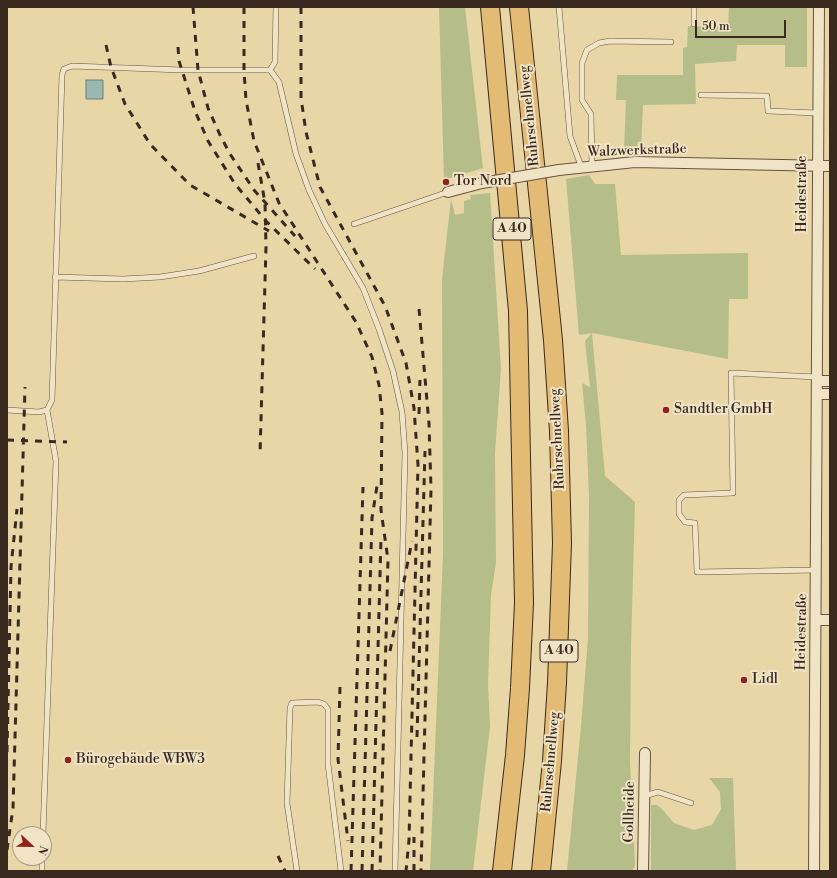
<!DOCTYPE html>
<meta charset="utf-8">
<style>
body{margin:0}
#map{position:relative;width:837px;height:878px;overflow:hidden;background:#e9d6a7;font-family:"Libre Bodoni",serif}
canvas{display:block}
.frame{position:absolute;inset:0;border:8px solid #39291e;pointer-events:none}
.north{position:absolute;left:12px;top:826px;width:40px;height:40px;box-sizing:border-box;background:#f1e4c6;border:1px solid #a79983;border-radius:50%;rotate:112deg;font-size:11px;font-weight:700;line-height:16px;text-align:center;color:#39291e}
.north::after{content:'';display:block;margin:auto;width:14px;height:18px;background:#8f2418;clip-path:polygon(50% 0,100% 100%,50% 72%,0 100%)}
.scale{position:absolute;left:695px;top:20px;width:91px;height:18px;box-sizing:border-box;border:2px solid #39291e;border-top:0;padding-left:5px;font-size:12px;line-height:14px;white-space:nowrap;color:#39291e;-webkit-text-stroke:3px #f1e4c6;paint-order:stroke}
</style>
<div id="map">
<canvas width="837" height="878"></canvas>
<div class="frame"></div>
<div class="north">N</div>
<div class="scale">50 m</div>
</div>
<script>
const ctx = document.querySelector('canvas').getContext('2d');
ctx.lineJoin = 'round';
function fillPath(path, color) {
  ctx.fillStyle = color;
  ctx.fill(path, 'evenodd');
}
function poly(rows) {
  const path = new Path2D();
  for (const r of rows) {
    path.moveTo(r[0], r[1]);
    for (let i = 2; i < r.length; i += 2) path.lineTo(r[i], r[i + 1]);
  }
  return path;
}
function stroke(path, color, width, dash) {
  ctx.strokeStyle = color;
  ctx.lineWidth = width;
  ctx.lineCap = dash ? 'butt' : 'round';
  ctx.setLineDash(dash || []);
  ctx.stroke(path);
}
function label(font, color, halo, rows, align = 'center') {
  ctx.font = font + ' "Libre Bodoni",serif';
  ctx.lineWidth = 4;
  ctx.setLineDash([]);
  ctx.textBaseline = 'middle';
  ctx.strokeStyle = halo;
  ctx.fillStyle = color;
  for (const [text, x, y, turn = 0] of rows) {
    ctx.save();
    ctx.translate(x, y);
    ctx.rotate((+turn || 0) * Math.PI / 180);
    ctx.textAlign = isNaN(turn) ? turn : align;
    if (halo) ctx.strokeText(text, 0, 0);
    ctx.fillText(text, 0, 0);
    ctx.restore();
  }
}
fillPath(poly([
 [439,7,465,7,483,168,444,180],
 [729,7,807,7,807,67,785,67,785,45,737,45,736,61,695,64,696,104,643,105,641,150,624,150,626,100,616,100,617,75,683,75,683,48,687,47,688,26,728,27],
 [589,175,595,184,615,184,621,255,748,253,748,299,729,299,728,359,592,333,605,476,635,502,631,647,630,762,635,866,632,871,567,871,581,726,588,638,589,496,586,425,582,383,590,387,585,341,592,333,579,335,566,179],
 [490,193,501,369,495,453,496,563,491,595,488,683,490,727,473,871,430,871,443,554,442,279,451,199,455,215,464,213,464,201,471,199,470,195],
 [709,778,733,778,736,871,651,871,651,805,657,805,663,810,674,823,694,830,712,825,721,809,720,792]
]), '#b5be88');
const water = poly([
 [86,80,103,80,103,99,86,99,86,80]
]);
fillPath(water, '#9ab7b1');
stroke(water, '#737e76', 1);
const service = poly([
 [559,7,570,136,581,166],
 [694,24,694,7],
 [270,70,279,82,296,154,309,190,325,224,363,288,379,329,393,371,402,412,405,453,395,871],
 [701,95,767,96,768,111,817,113],
 [592,165,591,114,582,100,582,63,587,50,599,43,610,41,671,42],
 [354,224,448,192],
 [55,277,123,279,160,277,199,271,254,256],
 [7,410,39,412,47,410,52,400,62,75,64,69,72,66,182,70,270,70,275,62,276,7],
 [817,570,697,572,695,523,685,522,679,514,679,500,684,495,733,493,731,373,817,377],
 [644,796,658,792,691,803],
 [43,834,56,461,47,410],
 [42,871,42,858],
 [297,871,287,803,290,708,292,703,318,702,324,704,328,709,328,764,341,871]
]);
const minor = poly([
 [559,170,635,162,830,166],
 [448,192,482,183],
 [817,381,830,381],
 [817,394,830,394],
 [816,620,830,620],
 [643,871,645,753],
 [814,871,819,7]
]);
const motorway = poly([
 [490,7,518,311,524,603,520,688,515,755,502,871],
 [519,7,553,340,559,431,562,543,557,683,552,761,541,871]
]);
stroke(service, '#655440', 6);
stroke(minor, '#655440', 12);
stroke(motorway, '#39291e', 20);
stroke(service, '#f1e4c6', 5);
stroke(minor, '#f1e4c6', 10);
stroke(motorway, '#e4bb74', 18);
stroke(poly([
 [193,7,198,70,208,108,220,135,230,154,254,190,295,236],
 [244,7,244,71,246,100,254,141,279,203,356,322,372,357,379,385,382,413,381,510,388,560,380,871],
 [301,7,301,98,306,132,320,187,385,306,406,363,414,408,418,465,409,840,406,871],
 [106,45,111,67,125,104,150,144,190,185,269,231],
 [178,47,179,61,195,111,208,141,235,184,266,221,315,269],
 [258,163,265,203,266,247,260,454],
 [419,309,429,424,431,489,421,871],
 [419,414,420,380],
 [7,440,67,442],
 [390,651,412,541],
 [340,687,338,759,348,841],
 [417,737,425,451],
 [7,752,11,567,17,509],
 [7,850,13,808,25,387],
 [278,856,285,871],
 [351,871,363,487],
 [362,871,372,518,377,486],
 [372,871,381,538],
 [414,871,414,837]
]), '#39291e', 3, [7, 7]);
const minorBridge = poly([
 [482,183,559,170]
]);
stroke(minorBridge, '#655440', 12, []);
stroke(minorBridge, '#f1e4c6', 10);
for (const [x, y, r, color] of [
 [446,182,4,"#8f2418"],
 [666,410,4,"#8f2418"],
 [744,680,4,"#8f2418"],
 [68,760,4,"#8f2418"]
]) {
  const dot = new Path2D();
  dot.arc(x, y, r, 0, 2 * Math.PI);
  ctx.fillStyle = color;
  ctx.fill(dot);
  stroke(dot, '#f1e4c6', 1.5);
}
for (const [x, y, w] of [
 [512,229,38],
 [559,651,38]
]) {
  const box = new Path2D();
  box.roundRect(x - w / 2, y - 11, w, 22, 3);
  ctx.fillStyle = '#f1e4c6';
  ctx.fill(box);
  stroke(box, '#39291e', 1);
}
label('bold 13px', '#39291e', null, [
 ["A 40",512,229],
 ["A 40",559,651]
]);
label('14px', '#39291e', '#f1e4c6', [
 ["Ruhrschnellweg",530,116,-96],
 ["Walzwerkstraße",637,151,-2],
 ["Heidestraße",803,194,-90],
 ["Ruhrschnellweg",558,439,-93],
 ["Heidestraße",802,632,-89],
 ["Ruhrschnellweg",551,762,-85],
 ["Gollheide",630,812,-89]
]);
label('14px', '#39291e', '#f1e4c6', [
 ["Tor Nord",454,182],
 ["Sandtler GmbH",674,410],
 ["Lidl",752,680],
 ["Bürogebäude WBW3",76,760]
], 'left');
</script>
